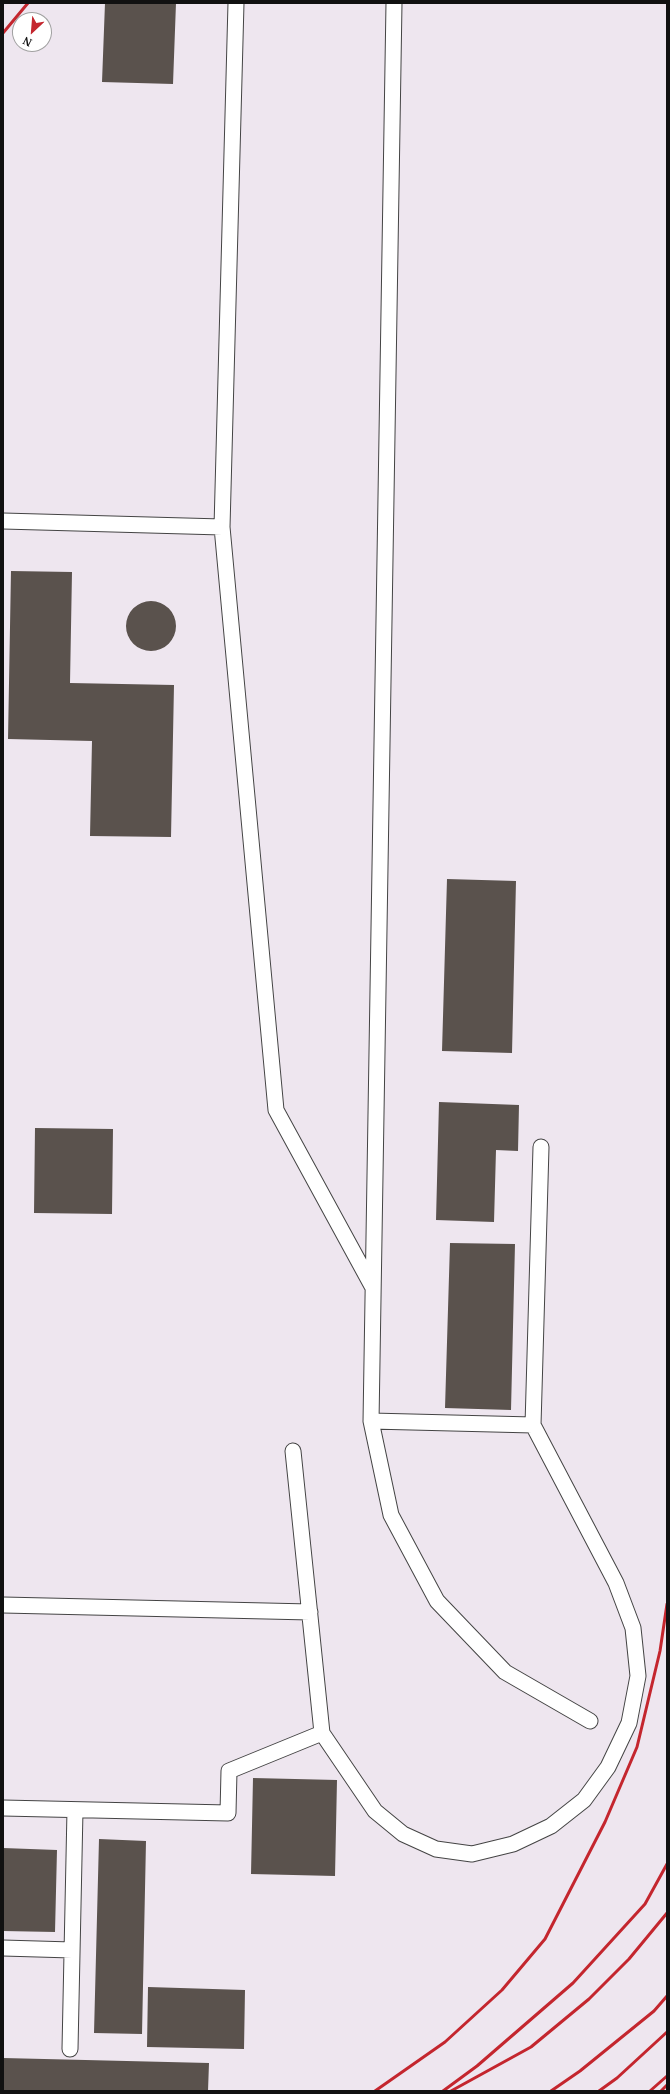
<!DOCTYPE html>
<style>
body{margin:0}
#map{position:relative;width:670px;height:2094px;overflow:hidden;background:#fffdf5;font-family:"PT Serif",serif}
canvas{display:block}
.frame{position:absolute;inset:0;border:4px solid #111;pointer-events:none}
.north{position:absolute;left:12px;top:12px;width:40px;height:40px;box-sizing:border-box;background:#fff;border:1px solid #a0a0a0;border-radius:50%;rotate:206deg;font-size:11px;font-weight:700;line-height:16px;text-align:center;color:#111}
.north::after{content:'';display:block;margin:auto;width:14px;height:18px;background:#c4262e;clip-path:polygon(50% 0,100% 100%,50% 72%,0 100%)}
</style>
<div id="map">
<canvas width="670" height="2094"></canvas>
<div class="frame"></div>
<div class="north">N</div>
</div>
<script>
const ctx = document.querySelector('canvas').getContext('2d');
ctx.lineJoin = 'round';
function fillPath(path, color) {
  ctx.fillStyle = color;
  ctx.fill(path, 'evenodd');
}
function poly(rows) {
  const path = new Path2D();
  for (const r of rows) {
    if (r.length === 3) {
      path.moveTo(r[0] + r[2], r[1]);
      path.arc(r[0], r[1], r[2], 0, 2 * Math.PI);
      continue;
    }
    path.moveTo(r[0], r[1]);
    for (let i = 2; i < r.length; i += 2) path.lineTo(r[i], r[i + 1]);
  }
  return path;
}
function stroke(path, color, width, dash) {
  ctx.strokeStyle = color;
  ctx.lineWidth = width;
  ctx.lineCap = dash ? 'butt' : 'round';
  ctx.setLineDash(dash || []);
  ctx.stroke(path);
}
fillPath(poly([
 [3,3,667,3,667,2091,3,2091],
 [20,20,44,20,44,44,20,44]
]), '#eee6ef');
fillPath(poly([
 [105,3,176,3,173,84,102,82],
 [11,571,72,572,70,683,174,685,171,837,90,836,92,741,8,739],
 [151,626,25],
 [447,879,516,881,512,1053,442,1051],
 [439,1102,519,1105,518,1151,496,1150,494,1222,436,1220],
 [35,1128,113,1129,112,1214,34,1213],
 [450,1243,515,1244,511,1410,445,1408],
 [253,1778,337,1780,335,1876,251,1874],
 [99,1839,146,1841,142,2034,94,2033],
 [3,1848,57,1850,55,1932,3,1931],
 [148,1987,245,1990,244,2049,147,2047],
 [3,2058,209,2063,208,2091,3,2091]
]), '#5a524d');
const lane = poly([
 [236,3,222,527,276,1110,372,1286],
 [394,3,371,1421,391,1515,437,1601,505,1672,590,1721],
 [3,521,222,527],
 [371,1421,533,1425],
 [293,1451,322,1733,375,1811,403,1834,436,1849,472,1854,513,1844,551,1826,584,1800,608,1767,629,1723,638,1676,633,1628,616,1583,533,1425,541,1147],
 [3,1605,310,1612],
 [3,1808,228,1813,229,1771,322,1733],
 [3,1948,72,1950],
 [70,2049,75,1810]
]);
stroke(lane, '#444', 17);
stroke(lane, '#fff', 15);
stroke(poly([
 [3,33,28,3],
 [375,2091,445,2042,502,1990,545,1939,605,1822,637,1747,660,1651,667,1604],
 [443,2091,477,2066,573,1983,645,1904,667,1864],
 [451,2091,531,2047,589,1999,629,1959,667,1913],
 [551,2091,580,2071,654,2011,667,1996],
 [599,2091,617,2078,667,2032],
 [650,2091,667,2076],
 [661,2091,667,2085]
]), '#c4262e', 3);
</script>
